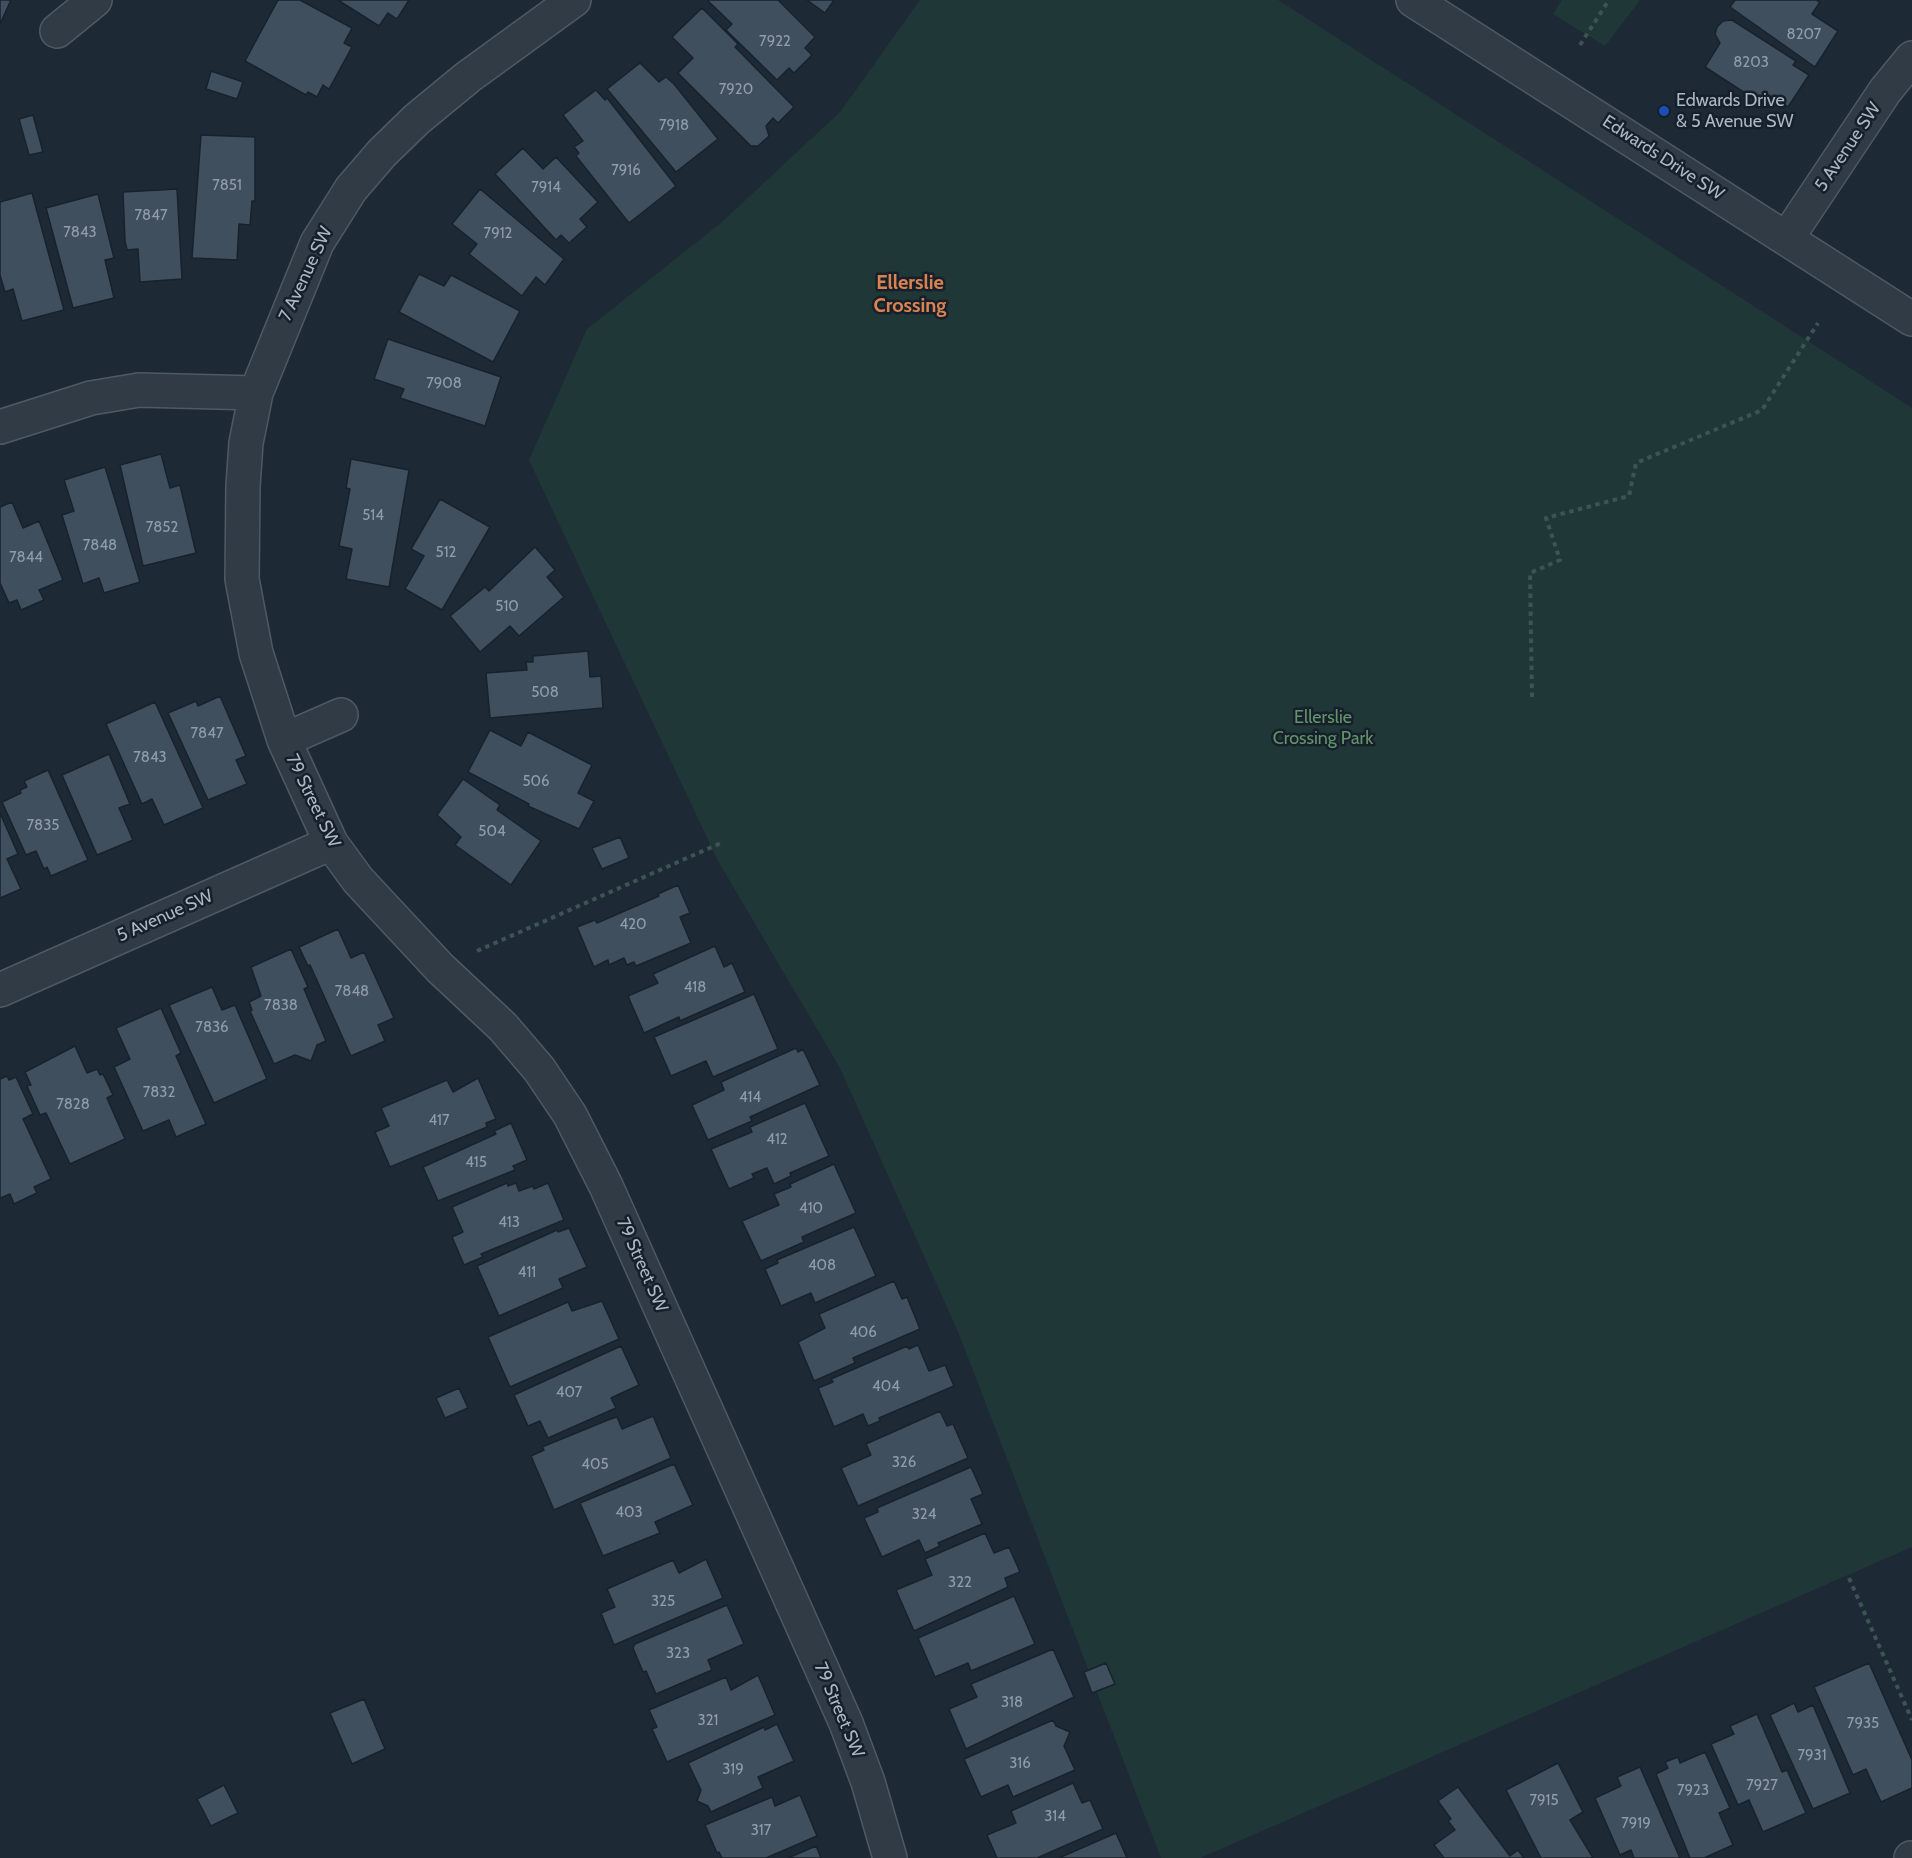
<!DOCTYPE html>
<style>
body{margin:0}
canvas{display:block;background:#1d2935}
</style>
<canvas width="1912" height="1858"></canvas>
<script>
const ctx = document.querySelector('canvas').getContext('2d');
ctx.lineJoin = 'round';
function fillPath(path, color) {
  ctx.fillStyle = color;
  ctx.fill(path, 'evenodd');
}
function poly(rows) {
  const path = new Path2D();
  for (const r of rows) {
    path.moveTo(r[0], r[1]);
    for (let i = 2; i < r.length; i += 2) path.lineTo(r[i], r[i + 1]);
  }
  return path;
}
function stroke(path, color, width, dash) {
  ctx.strokeStyle = color;
  ctx.lineWidth = width;
  ctx.lineCap = dash ? 'butt' : 'round';
  ctx.setLineDash(dash || []);
  ctx.stroke(path);
}
function label(font, color, halo, rows, align = 'center') {
  ctx.font = font + ' Cabin,sans-serif';
  ctx.lineWidth = 5;
  ctx.setLineDash([]);
  ctx.textBaseline = 'middle';
  ctx.strokeStyle = halo;
  ctx.fillStyle = color;
  for (const [text, x, y, turn = 0] of rows) {
    ctx.save();
    ctx.translate(x, y);
    ctx.rotate((+turn || 0) * Math.PI / 180);
    ctx.textAlign = isNaN(turn) ? turn : align;
    if (halo) ctx.strokeText(text, 0, 0);
    ctx.fillText(text, 0, 0);
    ctx.restore();
  }
}
fillPath(poly([
 [920,0,1278,0,1912,408,1912,1547,1200,1858,1161,1858,959,1334,840,1068,718,861,529,460,587,329,721,223,841,111],
 [1562,0,1640,0,1605,46,1553,14]
]), '#203738');
const building = poly([
 [0,0,11,0,0,24,0,0],
 [278,0,300,0,352,28,344,43,352,47,329,89,323,85,317,97,308,92,306,95,245,61,278,0],
 [338,0,409,0,397,19,388,13,379,26,338,0],
 [707,0,778,0,815,37,805,48,812,55,794,73,789,68,777,80,726,30,732,24,707,0],
 [807,0,834,0,825,13,807,0],
 [1735,0,1816,0,1820,2,1812,14,1838,31,1815,67,1730,7,1735,0],
 [702,8,738,44,735,47,794,107,778,123,773,118,766,126,769,136,758,146,751,146,678,73,693,58,672,37,702,8],
 [1732,20,1796,61,1793,65,1809,75,1788,107,1765,93,1759,102,1705,67,1720,43,1715,34,1717,27,1723,21,1732,20],
 [640,63,659,82,666,77,674,84,718,139,676,172,607,89,640,63],
 [211,71,243,82,237,99,206,89,211,71],
 [596,90,605,100,607,98,676,186,629,223,576,156,579,153,574,147,583,141,563,115,596,90],
 [33,115,43,152,29,155,19,119,33,115],
 [201,135,255,137,255,201,252,201,250,225,239,224,237,260,192,258,201,135],
 [523,148,543,169,556,157,598,202,580,219,587,227,569,243,561,235,556,240,495,174,523,148],
 [177,189,182,279,140,282,138,249,127,250,125,241,123,192,177,189],
 [480,189,564,259,545,285,536,277,522,296,469,254,477,244,452,224,480,189],
 [32,193,64,310,22,321,13,289,5,292,0,275,0,202,32,193],
 [98,194,114,258,105,260,114,298,73,308,46,208,98,194],
 [419,274,444,286,451,275,520,311,493,362,399,312,419,274],
 [388,339,501,377,485,426,400,398,404,389,374,379,388,339],
 [161,454,170,488,180,485,196,553,143,566,120,465,161,454],
 [351,459,409,470,389,587,346,579,352,549,339,546,350,489,346,488,351,459],
 [105,467,140,582,104,593,99,578,83,584,62,515,74,511,64,480,105,467],
 [440,499,490,527,442,610,405,589,424,556,411,549,440,499],
 [12,502,23,528,39,521,63,580,39,590,44,600,21,610,17,600,9,603,0,583,0,507,12,502],
 [535,547,555,570,547,577,564,597,519,636,510,626,480,652,450,616,485,587,489,591,535,547],
 [588,651,590,677,601,676,603,708,490,718,486,673,527,670,526,662,533,662,533,656,588,651],
 [220,696,246,756,236,760,247,784,208,800,168,713,196,701,198,706,220,696],
 [155,702,203,808,164,825,152,799,142,804,106,724,155,702],
 [490,730,521,746,528,732,592,765,578,793,594,801,579,829,528,806,529,804,468,772,490,730],
 [109,754,130,804,119,808,133,840,97,855,62,775,109,754],
 [48,770,88,860,51,876,47,867,44,869,36,851,26,855,2,802,21,793,20,790,27,787,24,781,48,770],
 [463,779,500,805,497,810,541,841,511,885,455,845,461,837,437,815,463,779],
 [0,813,18,854,7,859,21,889,0,898,0,813],
 [620,837,629,858,602,869,592,848,620,837],
 [678,885,690,913,680,917,691,943,636,966,634,962,627,965,624,958,609,965,608,960,594,967,577,927,595,920,597,923,659,896,658,894,678,885],
 [338,929,351,958,364,952,394,1018,378,1025,385,1041,351,1056,310,965,308,966,299,947,338,929],
 [715,946,724,967,732,963,745,992,680,1021,679,1017,644,1033,628,996,658,983,653,974,715,946],
 [291,949,308,987,304,989,326,1041,317,1045,311,1061,295,1055,274,1064,250,1011,252,1010,249,1002,261,996,251,967,291,949],
 [212,987,222,1010,235,1005,267,1079,214,1103,169,1005,212,987],
 [754,994,778,1049,713,1077,706,1061,671,1076,654,1037,754,994],
 [161,1008,181,1053,176,1056,206,1124,176,1137,169,1120,143,1131,114,1067,130,1059,116,1028,161,1008],
 [75,1046,87,1073,97,1069,100,1075,103,1074,113,1095,107,1098,125,1139,70,1164,46,1113,40,1115,27,1086,31,1085,25,1072,75,1046],
 [796,1048,798,1052,803,1049,820,1085,750,1117,752,1121,708,1140,692,1105,724,1090,721,1082,796,1048],
 [7,1076,9,1080,16,1077,33,1114,23,1119,51,1179,34,1187,37,1193,14,1204,10,1194,0,1198,0,1079,7,1076],
 [478,1078,496,1119,486,1123,487,1127,390,1167,375,1132,389,1126,381,1108,447,1080,453,1092,478,1078],
 [805,1103,829,1156,790,1173,791,1176,774,1184,767,1168,752,1174,754,1178,729,1189,711,1149,752,1132,750,1127,805,1103],
 [511,1123,527,1160,513,1166,515,1170,438,1201,423,1167,496,1134,494,1131,511,1123],
 [834,1164,856,1213,802,1237,804,1242,761,1261,742,1221,779,1205,774,1194,791,1187,790,1184,834,1164],
 [507,1183,508,1186,516,1183,519,1191,533,1186,534,1189,548,1183,564,1220,481,1254,483,1257,464,1265,452,1237,463,1232,452,1207,507,1183],
 [854,1227,876,1276,815,1303,811,1293,781,1306,765,1269,778,1263,777,1260,854,1227],
 [569,1228,587,1267,559,1279,563,1288,499,1316,477,1266,557,1230,558,1232,569,1228],
 [894,1281,902,1299,907,1297,920,1329,853,1358,855,1363,814,1381,798,1342,825,1328,819,1314,894,1281],
 [602,1301,619,1339,510,1387,488,1337,568,1302,572,1311,602,1301],
 [918,1345,929,1371,945,1365,954,1386,879,1418,880,1421,868,1426,863,1414,834,1427,818,1388,833,1382,831,1379,907,1346,909,1349,918,1345],
 [621,1346,639,1385,611,1398,616,1408,548,1438,540,1421,528,1426,514,1395,621,1346],
 [459,1388,468,1408,445,1418,436,1398,459,1388],
 [940,1411,947,1426,953,1424,968,1458,858,1506,841,1468,871,1455,866,1444,940,1411],
 [653,1416,671,1458,554,1510,531,1456,544,1450,542,1447,608,1420,617,1417,622,1429,653,1416],
 [674,1464,693,1505,655,1522,660,1533,603,1556,580,1503,674,1464],
 [971,1467,983,1494,971,1499,982,1524,938,1543,940,1546,925,1553,919,1540,882,1557,864,1518,878,1512,877,1508,971,1467],
 [985,1533,994,1553,1009,1547,1020,1572,1005,1578,1008,1587,914,1631,896,1590,932,1575,925,1559,985,1533],
 [706,1559,723,1598,614,1645,601,1613,615,1607,607,1589,673,1560,679,1573,706,1559],
 [1014,1596,1035,1644,971,1671,968,1663,935,1677,918,1638,1014,1596],
 [727,1605,744,1644,708,1660,712,1670,656,1694,646,1671,643,1672,633,1648,635,1644,727,1605],
 [1053,1649,1074,1697,966,1749,949,1709,977,1697,971,1684,1053,1649],
 [1106,1663,1115,1684,1092,1693,1084,1672,1106,1663],
 [1869,1663,1912,1760,1912,1788,1881,1802,1866,1769,1853,1775,1814,1687,1869,1663],
 [758,1675,775,1715,667,1762,652,1729,657,1727,649,1710,726,1677,731,1690,758,1675],
 [364,1699,385,1749,352,1764,330,1713,364,1699],
 [1794,1703,1798,1712,1813,1705,1850,1793,1813,1809,1770,1715,1794,1703],
 [1757,1714,1782,1772,1787,1770,1806,1813,1763,1832,1749,1800,1738,1805,1711,1744,1734,1734,1730,1726,1757,1714],
 [1053,1720,1056,1726,1070,1732,1064,1746,1075,1770,1013,1797,1008,1785,981,1797,964,1759,1053,1720],
 [777,1724,794,1761,758,1777,763,1788,711,1812,708,1806,697,1801,701,1790,688,1763,764,1727,765,1730,777,1724],
 [1705,1752,1730,1808,1719,1813,1733,1845,1704,1858,1690,1858,1656,1774,1668,1768,1665,1762,1678,1757,1680,1763,1705,1752],
 [1558,1763,1583,1812,1570,1820,1593,1858,1541,1858,1506,1790,1558,1763],
 [1640,1767,1680,1858,1634,1858,1631,1850,1620,1855,1595,1798,1621,1786,1617,1777,1640,1767],
 [1073,1783,1082,1803,1090,1800,1103,1829,1037,1858,997,1858,987,1835,1016,1823,1011,1811,1073,1783],
 [224,1785,238,1813,211,1826,197,1799,224,1785],
 [1458,1787,1510,1856,1518,1850,1524,1858,1444,1858,1434,1845,1455,1830,1448,1821,1451,1819,1438,1801,1458,1787],
 [800,1795,817,1836,766,1858,722,1858,719,1852,717,1853,705,1825,772,1797,775,1806,800,1795],
 [1116,1833,1127,1858,1059,1858,1116,1833],
 [816,1846,821,1858,788,1858,816,1846]
]);
fillPath(building, '#404f5e');
stroke(building, '#18222c', 1.5);
const minor = poly([
 [1413,0,1912,319],
 [57,31,95,0],
 [1787,238,1885,91,1912,58],
 [256,393,246,443,243,486,242,579,256,653,284,740,331,843,358,880,440,968,503,1027,539,1069,570,1115,606,1186,846,1723,868,1782,890,1858],
 [0,427,91,398,139,390,256,393,317,243,351,189,382,153,417,119,468,77,574,0],
 [284,740,341,715],
 [0,990,331,843],
 [1911,1858,1912,1858]
]);
stroke(minor, '#4e5964', 36);
stroke(poly([
 [1580,45,1609,0],
 [1532,697,1530,573,1560,560,1546,518,1629,496,1636,463,1762,410,1818,323],
 [477,951,721,843],
 [1849,1578,1912,1720]
]), '#3d5354', 4, [4.5, 4.5]);
stroke(minor, '#313b46', 33);
for (const [x, y, r, color] of [
 [1664,111,6,"#1a4fb4"]
]) {
  const dot = new Path2D();
  dot.arc(x, y, r, 0, 2 * Math.PI);
  ctx.fillStyle = color;
  ctx.fill(dot);
  stroke(dot, '#17202a', 2);
}
label('15px', '#909caa', null, [
 ["8207",1804,35],
 ["7922",775,42],
 ["8203",1751,63],
 ["7920",736,90],
 ["7918",674,126],
 ["7916",626,171],
 ["7851",227,186],
 ["7914",546,188],
 ["7847",151,216],
 ["7843",80,233],
 ["7912",498,234],
 ["7908",444,384],
 ["514",373,516],
 ["7852",162,528],
 ["7848",100,546],
 ["512",446,553],
 ["7844",26,558],
 ["510",507,607],
 ["508",545,693],
 ["7847",207,734],
 ["7843",150,758],
 ["506",536,782],
 ["7835",43,826],
 ["504",492,832],
 ["420",633,925],
 ["418",695,988],
 ["7848",352,992],
 ["7838",281,1006],
 ["7836",212,1028],
 ["7832",159,1093],
 ["414",750,1098],
 ["7828",73,1105],
 ["417",439,1121],
 ["412",777,1140],
 ["415",476,1163],
 ["410",811,1209],
 ["413",509,1223],
 ["408",822,1266],
 ["411",527,1273],
 ["406",863,1333],
 ["404",886,1387],
 ["407",569,1393],
 ["326",904,1463],
 ["405",595,1465],
 ["403",629,1513],
 ["324",924,1515],
 ["322",960,1583],
 ["325",663,1602],
 ["323",678,1654],
 ["318",1012,1703],
 ["321",708,1721],
 ["7935",1863,1724],
 ["7931",1812,1756],
 ["316",1020,1764],
 ["319",733,1770],
 ["7927",1762,1786],
 ["7923",1693,1791],
 ["7915",1544,1801],
 ["314",1055,1817],
 ["7919",1636,1824],
 ["317",761,1831]
]);
label('18px', '#aab6c4', '#17202a', [
 ["Edwards Drive",1676,101],
 ["& 5 Avenue SW",1676,122]
], 'left');
label('18px', '#aab6c4', '#17202a', [
 ["5 Avenue SW",1848,147,-56],
 ["Edwards Drive SW",1663,158,33],
 ["7 Avenue SW",306,274,-65],
 ["79 Street SW",313,801,64],
 ["5 Avenue SW",165,916,-24],
 ["79 Street SW",642,1265,66],
 ["79 Street SW",839,1710,67]
]);
label('18px', '#61946a', '#17202a', [
 ["Ellerslie",1323,718],
 ["Crossing Park",1323,739]
]);
label('bold 20px', '#d88351', '#17202a', [
 ["Ellerslie",910,283],
 ["Crossing",910,306]
]);
</script>
